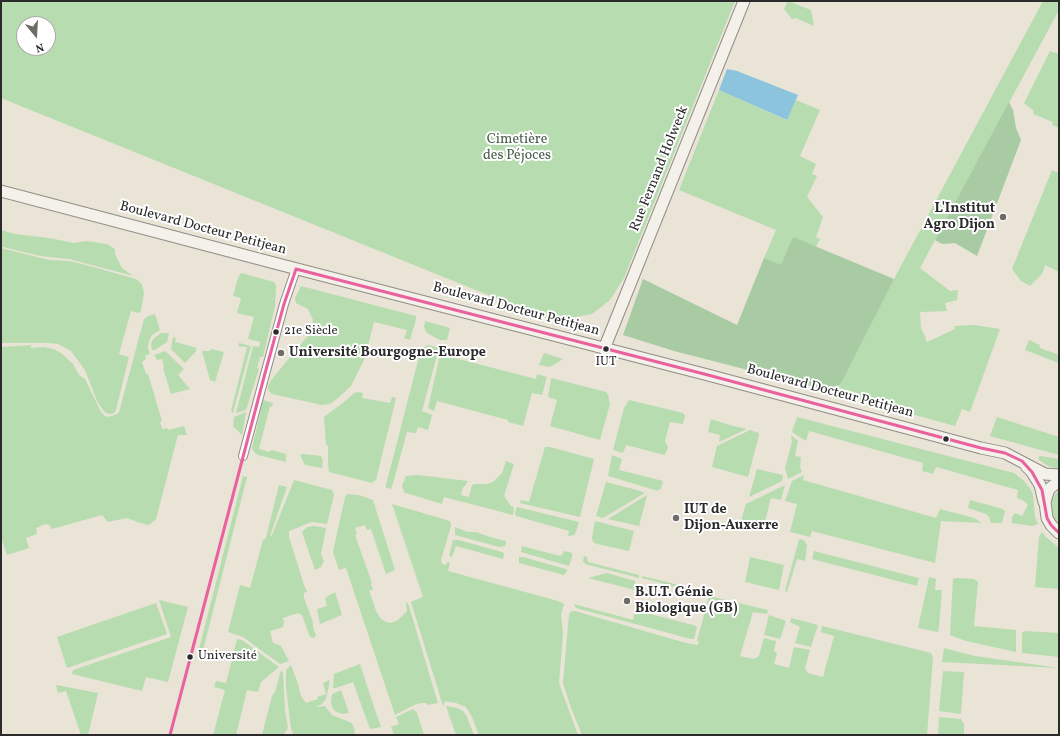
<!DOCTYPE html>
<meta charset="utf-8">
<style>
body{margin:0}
#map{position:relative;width:1060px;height:736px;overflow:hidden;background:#e9e4d6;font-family:Vollkorn,serif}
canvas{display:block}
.frame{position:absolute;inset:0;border:2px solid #2b2b2b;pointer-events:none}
.north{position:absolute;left:16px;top:16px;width:40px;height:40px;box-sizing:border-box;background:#fff;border:1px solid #aaa;border-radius:50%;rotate:162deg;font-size:11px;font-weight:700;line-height:16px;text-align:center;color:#2b2b2b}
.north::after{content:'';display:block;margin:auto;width:14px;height:18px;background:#6e6c67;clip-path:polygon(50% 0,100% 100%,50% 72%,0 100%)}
</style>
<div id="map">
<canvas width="1060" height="736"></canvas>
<div class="frame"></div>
<div class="north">N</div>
</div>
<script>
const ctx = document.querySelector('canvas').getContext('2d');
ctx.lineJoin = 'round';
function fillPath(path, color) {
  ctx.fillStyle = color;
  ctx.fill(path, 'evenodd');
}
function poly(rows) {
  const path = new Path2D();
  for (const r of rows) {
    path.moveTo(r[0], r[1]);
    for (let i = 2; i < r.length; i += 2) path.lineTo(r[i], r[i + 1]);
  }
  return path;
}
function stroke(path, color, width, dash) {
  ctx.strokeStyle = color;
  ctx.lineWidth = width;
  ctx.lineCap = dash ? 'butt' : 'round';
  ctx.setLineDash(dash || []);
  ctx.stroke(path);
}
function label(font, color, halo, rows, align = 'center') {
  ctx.font = font + ' Vollkorn,serif';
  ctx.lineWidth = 4;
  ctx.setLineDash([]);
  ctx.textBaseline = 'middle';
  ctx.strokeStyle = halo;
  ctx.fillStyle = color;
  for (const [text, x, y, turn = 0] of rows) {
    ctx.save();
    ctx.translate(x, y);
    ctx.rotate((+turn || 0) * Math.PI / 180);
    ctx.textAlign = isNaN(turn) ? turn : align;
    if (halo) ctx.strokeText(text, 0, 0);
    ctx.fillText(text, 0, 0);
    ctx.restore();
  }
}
fillPath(poly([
 [1,1,735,1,624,278,610,300,592,314,570,318,545,318,1,98],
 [24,24,48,24,48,48,24,48],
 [788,1,811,10,814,26,796,18,792,19,784,9],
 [1043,1,1059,1,1059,10,920,268,950,291,958,290,957,300,945,303,947,311,920,312,921,328,926,338,925,338,927,342,955,329,954,326,974,325,1000,329,970,412,962,409,955,426,857,399,854,392,836,387],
 [1050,51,1059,54,1059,128,1052,125,1053,122,1033,114,1034,111,1024,103],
 [719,90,786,120,796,100,820,110,800,156,816,164,812,174,817,176,807,197,823,217,816,237,820,239,816,247,793,238,781,266,764,258,776,230,679,190],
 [1052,170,1059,173,1059,272,1045,265,1042,274,1030,286,1021,281,1012,269],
 [1,230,15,234,49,238,74,243,86,241,107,244,115,249,115,254,122,268,133,276,69,259,40,256,3,247,1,246],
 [1,248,49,260,70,261,86,265,136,279,142,284,144,293,141,311,139,313,131,311,119,354,129,357,116,410,114,413,111,414,106,413,103,410,97,401,85,370,71,351,58,344,47,343,1,343],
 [241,273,274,282,276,286,275,306,263,357,260,357,257,368,259,369,246,410,236,413,253,346,259,347,260,342,248,339,254,317,237,313,241,298,233,296,238,278],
 [301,286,416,316,416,319,410,340,404,338,407,330,374,322,365,358,351,386,338,398,330,404,322,405,272,394,268,390,268,386,272,379,311,332,313,320,308,309,296,303,295,298],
 [155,314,160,330,152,335,149,341,148,348,150,354,145,356,146,359,142,362,146,374,148,374,162,421,160,422,162,429,167,428,168,430,184,426,187,435,178,435,156,519,149,525,140,523,127,518,108,522,102,515,52,529,49,525,46,524,36,528,37,534,26,538,29,548,7,555,1,537,1,347,32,345,30,348,44,347,53,349,61,353,73,364,79,375,85,379,101,412,105,416,109,417,117,414,119,412,144,319,148,316],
 [425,321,450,328,447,340,440,340,427,333,424,327],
 [161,333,169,333,167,342,155,350,152,350,151,344,153,339],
 [173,337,176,338,175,342,197,348,195,350,197,350,185,363,171,349],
 [1029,340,1040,345,1040,348,1059,355,1059,363,1025,350],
 [239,343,251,346,233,413,231,411,247,347,238,346],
 [428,345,439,348,422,411,432,415,428,430,418,427,416,433,407,432,393,483,391,489,388,488,386,488,386,485,421,349],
 [211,349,224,352,215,382,210,380,202,351,210,351],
 [165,351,184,369,178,375,190,389,171,394,163,368,164,367,162,359,157,360,154,355],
 [544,353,563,359,550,367,539,365],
 [440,355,443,355,536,379,537,374,547,377,542,395,532,393,523,426,508,422,508,420,437,401,434,411,428,408],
 [551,378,606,392,608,395,610,404,600,440,550,426,557,400,548,397],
 [357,392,363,393,362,398,390,403,392,397,396,398,376,480,372,483,329,472,328,463,328,446,326,444,324,417,344,402,353,394],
 [263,400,273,403,272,407,270,406,259,449,270,452,271,450,286,454,286,462,258,455,254,452,252,448],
 [629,400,683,413,685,416,683,424,670,422,665,441,668,447,665,455,626,445,623,453,613,450,624,408],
 [246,412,242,435,233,426,234,417],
 [797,417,1014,473,1024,481,1031,490,1033,495,1035,517,1038,524,1032,526,1012,523,1012,517,1015,513,1022,516,1028,505,1024,501,1017,498,1018,490,936,467,933,474,922,471,923,463,809,431,806,441,792,432],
 [997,417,1059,437,1059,455,990,436],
 [711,419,733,426,747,429,719,442,720,435,708,432],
 [750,430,759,433,759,435,748,477,712,467,717,446],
 [791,435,798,441,795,456,801,457,800,467,802,472,788,479,785,468,792,442],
 [545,447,550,447,594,459,580,517,520,503,521,500,529,502],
 [303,454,321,456,323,461,322,468,305,465,300,455],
 [612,455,622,459,619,470,663,481,661,489,659,489,658,491,608,476],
 [1041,456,1059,459,1059,469,1048,466,1039,460,1038,457],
 [506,461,514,464,504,496,511,506,514,507,513,515,444,497,442,504,406,493,404,492,402,486,406,476,418,475,468,481,465,486,463,487,461,495,469,497,472,485,475,484,487,484,493,482,502,473],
 [757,469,783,475,782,481,749,497],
 [804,475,803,480,936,518,940,509,974,518,982,523,941,521,935,563,812,531,810,537,790,532,797,504,785,501,792,481],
 [243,476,247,477,201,658,197,657],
 [294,480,332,490,334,495,327,524,312,522,289,531,289,537,305,588,306,588,307,592,304,593,304,598,313,622,313,627,316,636,313,638,310,637,302,615,298,613,283,618,284,622,283,627,270,631,273,643,281,646,289,661,280,664,243,637,228,632,240,585,250,588,263,540,266,538,279,485,287,487,270,536,272,535],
 [606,482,637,490,645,493,603,518,596,516],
 [785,485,781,500,771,498,764,525,769,527,768,531,744,525,743,528,739,527,746,504],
 [1059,491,1059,526,1052,515,1051,508,1052,501,1055,494],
 [347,494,359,495,373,500,395,570,386,574,371,529,367,530,365,525,355,528,357,534,355,535,372,583,371,584,373,590,369,590,376,611,381,619,386,622,391,623,398,620,407,611,406,603,408,603,438,703,428,705,426,703,422,703,414,705,395,715,346,568,339,570,333,552,345,497],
 [647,495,639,526,608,519],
 [970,500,1003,509,1005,511,1002,523,991,523,989,517,986,514,968,508],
 [392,504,450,521,451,526,441,560,442,564,445,565,448,562,450,563,448,571,558,601,564,604,561,614,563,634,559,683,578,735,479,735,472,717,466,707,456,703,445,701,443,706,411,602,423,597],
 [517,507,579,522,576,532,574,535,569,536,568,536,569,531,516,516,515,512],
 [595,521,634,531,629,551,597,544,593,542,592,538],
 [314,526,326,528,321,554,324,561,321,567,315,570,302,532,307,527],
 [455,527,468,532,476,532,490,537,506,541,506,543,505,546,499,547,455,535],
 [1042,532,1046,537,1059,548,1059,589,1035,587,1039,537],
 [799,539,804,540,807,545,805,561,797,559,787,592,785,591],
 [453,540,459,540,502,552,504,554,503,559,456,546,452,557,451,557,449,555],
 [522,546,560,556,562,555,564,551,572,553,572,557,569,566,521,552],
 [814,551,919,578,917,586,812,559],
 [584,556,587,557,588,562,639,575,639,578,585,564,583,561],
 [519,557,523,557,566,569,567,571,564,575,519,563],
 [750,557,784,565,779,590,745,582],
 [607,573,635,581,635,590,588,578],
 [642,576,699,590,703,591,704,587,705,592,703,594,642,578],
 [929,577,936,579,935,590,942,590,939,628,938,632,918,628],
 [956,578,974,579,978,582,974,626,1016,630,1016,652,966,641,950,635,953,579],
 [335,592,342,615,320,624,317,609,327,606,325,598],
 [709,596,768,610,767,614,753,612,740,656,754,659,759,656,764,638,776,641,774,651,777,653,774,664,789,668,794,647,810,650,805,668,808,673,811,674,823,677,834,636,821,632,822,626,931,653,933,657,927,735,582,735,571,708,563,683,569,614,572,611,575,611,686,643,698,645,699,642,697,641],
 [159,600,188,607,168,682,146,677,142,691,72,674,73,670,171,637],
 [156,603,167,634,67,668,57,637],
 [574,604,633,620,635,610,693,625,697,627,694,639,691,639,576,608],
 [769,615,786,621,780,639,764,635],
 [791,618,818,625,811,647,795,643,800,627,790,622],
 [1025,631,1059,633,1059,657,1022,653,1022,633],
 [237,639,242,640,279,667,261,682,258,692,247,690,236,735,213,735,225,690,214,687,216,681,226,683],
 [944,648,975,656,1059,668,942,662],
 [360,664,375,710,381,727,370,729,353,682,336,688,333,688,334,674],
 [291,665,298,684,301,696,306,703,318,699,317,697,326,694,323,683,330,680,326,699,322,704,315,707,325,706,332,715,352,723,355,731,354,732,355,735,294,735,291,729,286,688,286,670],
 [281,670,283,673,285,710,288,728,283,735,262,735,272,696,275,692],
 [943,671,964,672,961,714,939,711],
 [56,685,98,693,88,735,81,735,66,691,58,693],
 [341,690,349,713,347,713,343,714,336,712,332,707,331,702,332,694],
 [446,706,457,708,463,711,466,715,474,735,456,735],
 [413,709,417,713,424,735,394,735,391,727,399,724,396,717],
 [939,717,961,719,962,722,964,723,964,735,938,735]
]), '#b7dcb0');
fillPath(poly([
 [1009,102,1013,110,1016,128,1021,140,977,256,955,243,942,244,935,240],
 [793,237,894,279,841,383,833,390,806,385,674,351,623,335,643,279,737,325,764,258,781,265]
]), '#a8cba4');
fillPath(poly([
 [727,69,737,71,798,95,787,120,719,90]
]), '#8bc4dc');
const street = poly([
 [243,456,284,304,296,269]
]);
const secondary = poly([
 [1,191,278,264,708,375,981,448,1005,453,1045,474,1059,475],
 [604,349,744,1],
 [1026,466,1032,472,1040,485,1044,502],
 [1059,481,1049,489,1045,502,1047,518,1051,525,1059,533]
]);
stroke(street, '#908d86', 10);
stroke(secondary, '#908d86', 13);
stroke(street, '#fcfbf9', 8);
stroke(secondary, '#f3f1ea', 11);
stroke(poly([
 [296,269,708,375,981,448,1005,453,1022,461,1032,472,1042,490,1047,518,1051,525,1059,533],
 [170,735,264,377,284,304,296,269]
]), '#ea619f', 3);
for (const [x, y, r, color] of [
 [1003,217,4,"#6e6c67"],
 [276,332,3.5,"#2b2b2b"],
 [606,349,3.5,"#2b2b2b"],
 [281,353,4,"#6e6c67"],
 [946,439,3.5,"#2b2b2b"],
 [676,518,4,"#6e6c67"],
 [627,601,4,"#6e6c67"],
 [190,657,3.5,"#2b2b2b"]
]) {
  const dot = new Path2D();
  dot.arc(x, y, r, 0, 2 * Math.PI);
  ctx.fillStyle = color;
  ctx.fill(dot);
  stroke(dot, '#fff', 1.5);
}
label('13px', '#2b2b2b', '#fff', [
 ["21e Siècle",284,332],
 ["IUT",606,363,"center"],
 ["Université",198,657]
], 'left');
label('14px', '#495e4a', '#fff', [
 ["Cimetière",517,140],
 ["des Péjoces",517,156]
]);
label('14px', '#2b2b2b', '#fff', [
 ["Rue Fernand Holweck",660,169,-68],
 ["Boulevard Docteur Petitjean",203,229,15],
 ["Boulevard Docteur Petitjean",516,310,15],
 ["Boulevard Docteur Petitjean",830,392,15]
]);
label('bold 14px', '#2b2b2b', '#fff', [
 ["L'Institut",995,209,"right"],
 ["Agro Dijon",995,225,"right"],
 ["Université Bourgogne-Europe",289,353],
 ["IUT de",684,510],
 ["Dijon-Auxerre",684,526],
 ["B.U.T. Génie",635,593],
 ["Biologique (GB)",635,609]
], 'left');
</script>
